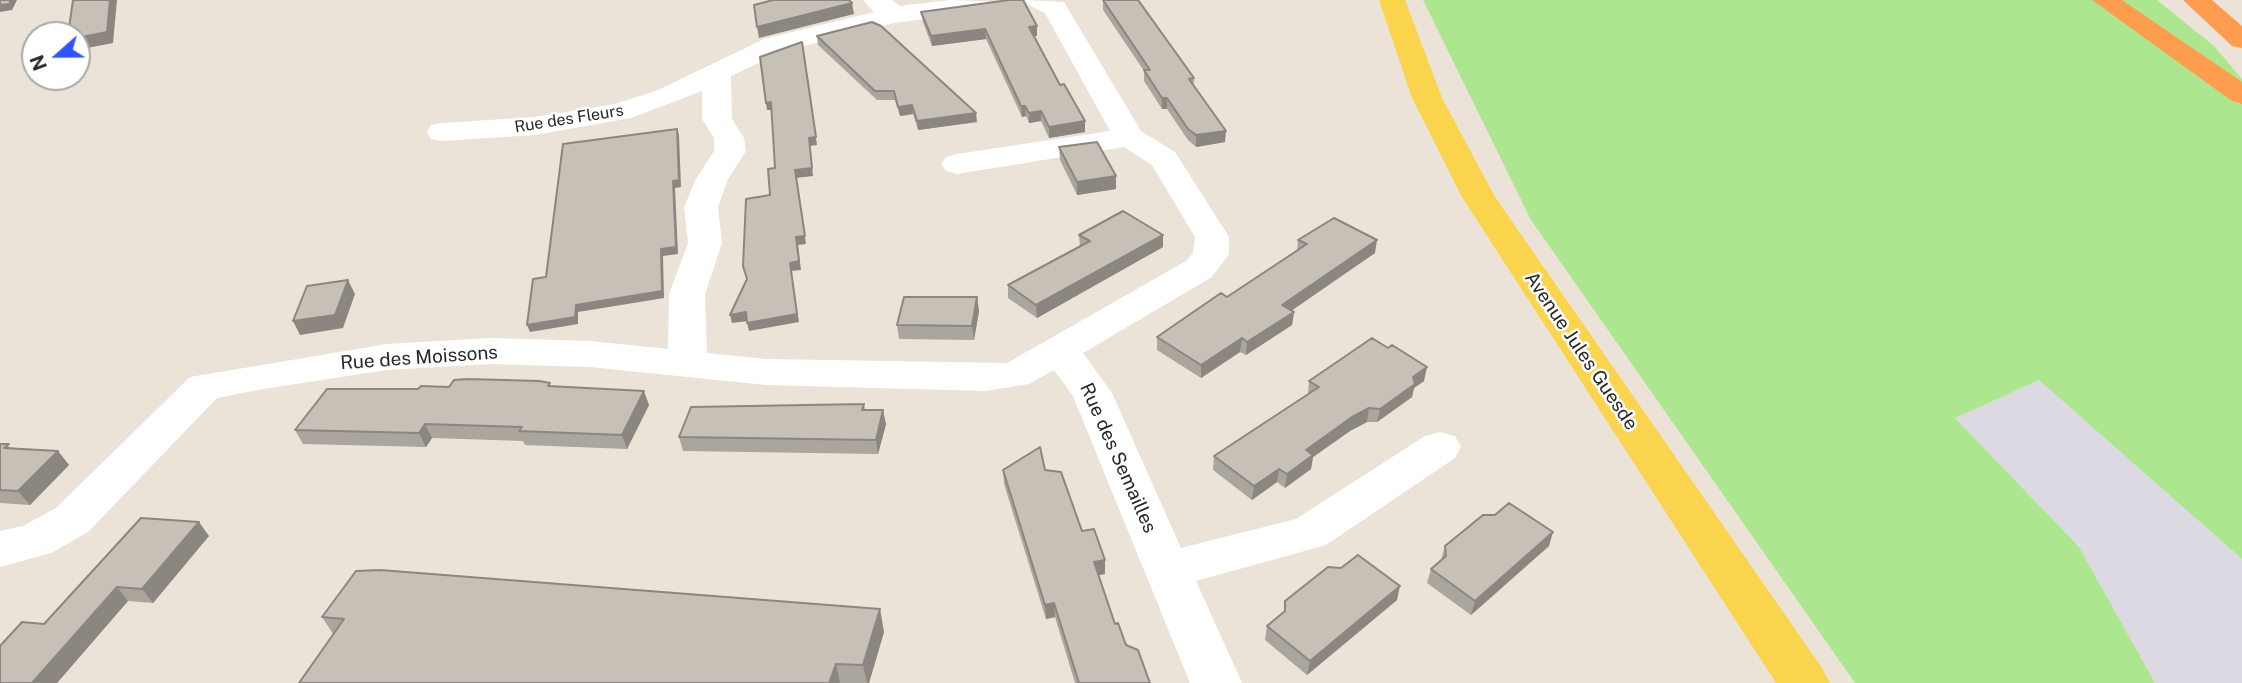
<!DOCTYPE html>
<style>
body{margin:0}
#map{position:relative;width:2242px;height:683px;overflow:hidden;background:#ebe3d7;font-family:"Public Sans",sans-serif}
canvas{display:block}
.north{position:absolute;left:21px;top:21px;width:70px;height:70px;box-sizing:border-box;background:#fff;border:2px solid #a9a9a9;border-radius:50%;rotate:249deg;font-size:19px;font-weight:700;line-height:28px;text-align:center;color:#272727}
.north::after{content:'';display:block;margin:auto;width:24px;height:32px;background:#3054ff;clip-path:polygon(50% 0,100% 100%,50% 72%,0 100%)}
</style>
<div id="map">
<canvas width="2242" height="683"></canvas>
<div class="north">N</div>
</div>
<script>
const ctx = document.querySelector('canvas').getContext('2d');
ctx.lineJoin = 'round';
function fillPath(path, color) {
  ctx.fillStyle = color;
  ctx.fill(path, 'evenodd');
}
function poly(rows) {
  const path = new Path2D();
  for (const r of rows) {
    path.moveTo(r[0], r[1]);
    for (let i = 2; i < r.length; i += 2) path.lineTo(r[i], r[i + 1]);
  }
  return path;
}
function stroke(path, color, width, dash) {
  ctx.strokeStyle = color;
  ctx.lineWidth = width;
  ctx.lineCap = dash ? 'butt' : 'round';
  ctx.setLineDash(dash || []);
  ctx.stroke(path);
}
function label(font, color, halo, rows, align = 'center') {
  ctx.font = font + ' "Public Sans",sans-serif';
  ctx.lineWidth = 5;
  ctx.setLineDash([]);
  ctx.textBaseline = 'middle';
  ctx.strokeStyle = halo;
  ctx.fillStyle = color;
  for (const [text, x, y, turn = 0] of rows) {
    ctx.save();
    ctx.translate(x, y);
    ctx.rotate((+turn || 0) * Math.PI / 180);
    ctx.textAlign = isNaN(turn) ? turn : align;
    if (halo) ctx.strokeText(text, 0, 0);
    ctx.fillText(text, 0, 0);
    ctx.restore();
  }
}
fillPath(poly([
 [2039,380,2242,559,2242,683,2155,683,2079,547,1955,418]
]), '#dcd9e3');
fillPath(poly([
 [1423,0,2157,0,2214,46,2242,79,2242,559,2039,380,1955,418,2079,547,2155,683,1855,683,1531,220]
]), '#ace78f');
fillPath(poly([
 [863,0,892,0,900,6,950,0,1009,2,1005,7,996,10,894,23,784,51,731,76,732,119,744,138,746,151,728,179,718,207,722,243,705,294,707,353,766,359,1007,363,1186,261,1193,253,1195,237,1152,165,1124,147,957,174,946,171,941,164,946,157,957,154,1110,131,1045,13,1029,5,1025,0,1064,2,1141,131,1175,152,1229,237,1229,254,1212,277,1083,353,1112,393,1181,548,1296,519,1425,436,1440,432,1455,436,1461,447,1455,458,1326,545,1196,581,1242,683,1190,683,1073,396,1054,370,1029,384,985,391,766,385,590,367,490,364,387,370,263,389,217,398,88,532,51,553,0,567,0,531,23,526,56,508,190,377,387,344,490,338,590,341,668,349,669,294,688,243,684,207,696,179,714,151,714,138,702,119,702,91,631,118,535,135,442,141,431,139,427,132,431,125,442,123,535,117,615,104,658,90,764,39,874,12,863,0]
]), '#fff');
fillPath(poly([
 [1379,0,1405,0,1442,98,1495,197,1822,668,1830,683,1776,683,1462,197,1412,98,1379,0]
]), '#fad44d');
fillPath(poly([
 [2092,0,2122,0,2242,82,2242,104,2232,101,2092,0],
 [2183,0,2212,0,2242,26,2242,48,2232,46,2183,0]
]), '#ff9d4e');
fillPath(poly([
 [1103,0,1194,78,1194,86,1225,142,1196,147,1188,140,1167,109,1162,109,1144,81,1144,71,1103,10],
 [921,12,1037,26,1037,36,1034,36,1060,85,1085,121,1085,132,1049,138,1041,121,1029,123,1026,116,1022,117,986,39,932,46,923,22],
 [817,36,977,122,918,130,913,114,900,116,895,100,877,100,818,45],
 [1059,147,1116,176,1116,189,1077,195,1060,160],
 [1079,235,1163,247,1037,318,1008,298,1008,285,1080,247],
 [1298,240,1375,253,1291,310,1294,312,1292,325,1246,355,1240,352,1201,378,1157,350,1157,337,1227,297,1297,251],
 [977,297,979,311,974,340,899,339,897,325],
 [1309,381,1424,381,1414,388,1412,397,1377,422,1367,422,1350,431,1313,457,1311,469,1285,488,1277,482,1252,500,1213,470,1214,456,1308,394],
 [551,386,649,405,627,449,525,445,523,441,432,438,426,447,303,444,295,430,418,389],
 [864,404,865,410,886,424,878,454,683,451,679,437],
 [0,444,13,448,58,451,69,465,30,505,0,503],
 [1003,470,1045,470,1082,531,1105,560,1105,574,1098,575,1115,624,1150,683,1075,683,1055,617,1046,619,1004,484],
 [209,536,153,603,128,601,57,683,0,683,44,624],
 [1445,546,1549,546,1471,615,1427,583,1431,569,1441,560],
 [1397,600,1307,675,1265,640,1267,626,1284,612,1285,601],
 [322,617,884,632,869,683,299,683,333,634]
]), '#aaa59d');
fillPath(poly([
 [11,0,17,0,12,10,0,12,0,5],
 [110,0,117,0,113,43,77,50,77,38],
 [852,3,854,14,759,38,757,27],
 [1037,26,1037,36,1029,37,1029,27],
 [985,29,986,39,932,46,931,36],
 [802,42,817,145,810,146,813,176,796,178,806,244,798,245,801,270,791,271,799,322,749,331,747,323,790,263,796,237,795,170],
 [1162,98,1167,98,1167,109,1162,109],
 [771,102,772,110,767,110,766,103],
 [912,105,913,114,900,116,898,107],
 [1021,106,1025,106,1026,116,1022,117],
 [1041,111,1041,121,1029,123,1029,113],
 [976,113,977,122,918,130,917,121],
 [1085,121,1085,132,1049,138,1049,127],
 [677,129,679,135,681,187,675,188,678,254,663,256,664,298,578,312,578,324,530,332,527,325,661,249,673,181],
 [1226,131,1225,142,1196,147,1196,135],
 [1116,176,1116,189,1077,195,1077,182],
 [1163,235,1163,247,1037,318,1036,305],
 [1377,240,1375,253,1281,318,1282,305],
 [348,280,355,294,343,328,300,335,293,321],
 [977,297,979,311,974,340,972,326],
 [746,312,748,321,732,323,730,315],
 [1294,312,1292,325,1246,355,1247,342],
 [1242,338,1240,352,1201,378,1201,365],
 [1427,367,1424,381,1414,388,1412,397,1377,422,1380,409,1413,377],
 [644,391,649,405,627,449,622,435],
 [1369,408,1367,422,1350,431,1313,457,1311,469,1285,488,1287,474,1306,450,1352,417],
 [883,410,886,424,878,454,876,440],
 [425,424,432,438,426,447,419,433],
 [58,451,69,465,30,505,18,491],
 [1279,469,1277,482,1252,500,1254,486],
 [199,522,209,536,153,603,142,589],
 [1553,532,1549,546,1471,615,1475,601],
 [1105,560,1105,574,1094,576,1094,562],
 [1400,586,1397,600,1307,675,1310,661],
 [117,587,128,601,57,683,32,683],
 [1054,603,1055,617,1046,619,1045,605],
 [880,609,884,632,869,683,867,683,863,665],
 [836,664,840,683,829,683]
]), '#8b8680');
const building = poly([
 [0,0,11,0,9,4,0,5,0,0],
 [73,0,110,0,107,32,77,38,77,35,68,35,73,0],
 [773,0,849,0,852,3,757,27,754,5,773,0],
 [1009,0,1023,0,1037,26,1029,27,1060,85,1064,84,1085,121,1049,127,1041,111,1029,113,1025,106,1021,106,985,29,931,36,921,12,1009,0],
 [1103,0,1138,0,1194,78,1189,79,1226,131,1196,135,1188,129,1167,98,1162,98,1144,70,1150,70,1103,0],
 [872,22,881,26,976,113,917,121,912,105,898,107,894,91,875,91,817,36,872,22],
 [802,42,816,137,809,138,812,168,795,170,805,236,796,237,799,261,790,263,797,314,747,323,746,312,730,315,747,279,743,266,746,199,770,195,768,169,775,168,771,102,766,103,760,57,802,42],
 [677,129,679,180,673,181,676,247,661,249,662,291,576,305,575,317,527,325,533,279,546,277,563,144,677,129],
 [1097,142,1116,176,1077,182,1059,147,1097,142],
 [1123,211,1163,235,1036,305,1008,285,1090,241,1079,235,1123,211],
 [1334,218,1377,240,1282,305,1294,312,1247,342,1242,338,1201,365,1157,337,1221,293,1227,297,1307,244,1298,240,1334,218],
 [348,280,335,315,293,321,307,286,348,280],
 [904,297,977,297,972,326,897,325,904,297],
 [1372,338,1388,348,1392,345,1427,367,1413,377,1415,384,1380,409,1369,408,1352,417,1306,450,1313,455,1287,474,1279,469,1254,486,1214,456,1319,387,1309,381,1372,338],
 [468,379,539,381,550,383,548,386,644,391,622,435,519,431,522,427,425,424,419,433,295,430,327,389,418,389,421,386,449,387,454,380,468,379],
 [864,404,862,410,883,410,876,440,679,437,691,407,864,404],
 [0,444,9,444,4,448,58,451,18,491,0,490,0,444],
 [1040,447,1045,470,1061,472,1082,531,1094,529,1105,560,1094,562,1115,624,1118,623,1126,645,1138,650,1150,683,1079,683,1054,603,1045,605,1003,470,1040,447],
 [1509,503,1553,532,1475,601,1431,569,1446,556,1445,546,1483,515,1495,515,1509,503],
 [141,518,199,522,142,589,117,587,32,683,0,683,0,646,22,622,44,624,141,518],
 [1358,555,1400,586,1310,661,1267,626,1285,611,1285,601,1328,567,1341,568,1358,555],
 [380,570,880,609,863,665,836,664,829,683,299,683,344,619,322,617,356,571,380,570]
]);
fillPath(building, '#c6c0b7');
stroke(building, '#8b8680', 2);
label('16px', '#272727', '#fff', [
 ["Rue des Fleurs",569,119,-9]
]);
label('19px', '#272727', '#fff', [
 ["Avenue Jules Guesde",1581,351,56],
 ["Rue des Moissons",419,358,-4],
 ["Rue des Semailles",1118,458,66]
]);
</script>
